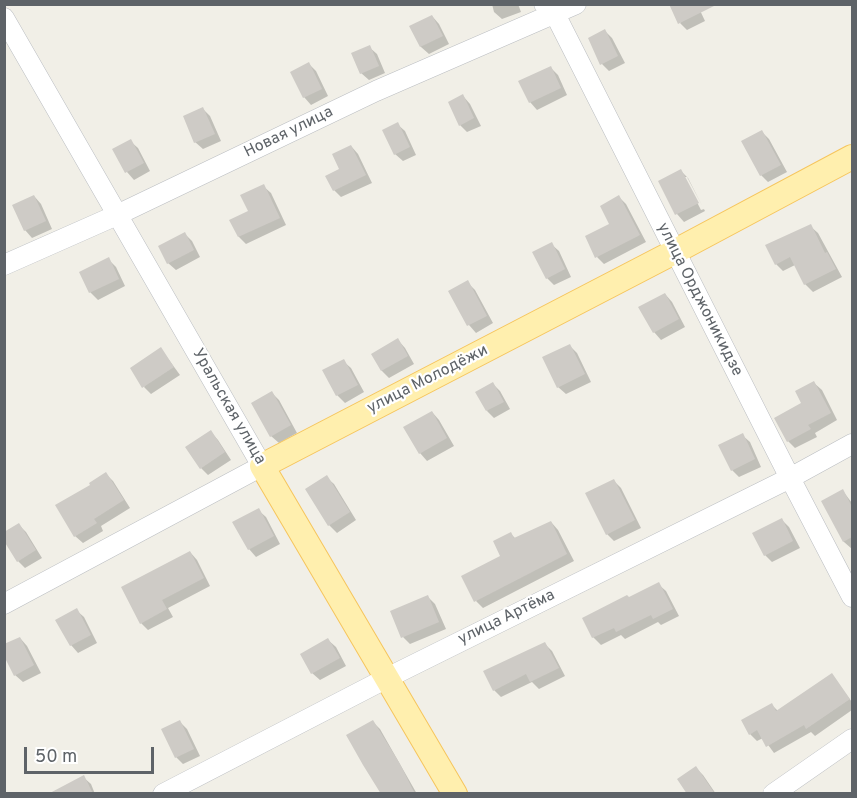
<!DOCTYPE html>
<meta charset="utf-8">
<style>
body{margin:0}
#map{position:relative;width:857px;height:798px;overflow:hidden;background:#f1efe7;font-family:Overpass,sans-serif}
canvas{display:block}
.frame{position:absolute;inset:0;border:6px solid #5e6368;pointer-events:none}
.scale{position:absolute;left:24px;top:747px;width:130px;height:27px;box-sizing:border-box;border:3px solid #5e6368;border-top:0;padding-left:8px;font-size:18px;line-height:21px;white-space:nowrap;color:#5e6368;-webkit-text-stroke:4px #fff;paint-order:stroke}
</style>
<div id="map">
<canvas width="857" height="798"></canvas>
<div class="frame"></div>
<div class="scale">50 m</div>
</div>
<script>
const ctx = document.querySelector('canvas').getContext('2d');
ctx.lineJoin = 'round';
function fillPath(path, color) {
  ctx.fillStyle = color;
  ctx.fill(path, 'evenodd');
}
function poly(rows) {
  const path = new Path2D();
  for (const r of rows) {
    path.moveTo(r[0], r[1]);
    for (let i = 2; i < r.length; i += 2) path.lineTo(r[i], r[i + 1]);
  }
  return path;
}
function stroke(path, color, width, dash) {
  ctx.strokeStyle = color;
  ctx.lineWidth = width;
  ctx.lineCap = dash ? 'butt' : 'round';
  ctx.setLineDash(dash || []);
  ctx.stroke(path);
}
function label(font, color, halo, rows, align = 'center') {
  ctx.font = font + ' Overpass,sans-serif';
  ctx.lineWidth = 4.5;
  ctx.setLineDash([]);
  ctx.textBaseline = 'middle';
  ctx.strokeStyle = halo;
  ctx.fillStyle = color;
  for (const [text, x, y, turn = 0] of rows) {
    ctx.save();
    ctx.translate(x, y);
    ctx.rotate((+turn || 0) * Math.PI / 180);
    ctx.textAlign = isNaN(turn) ? turn : align;
    if (halo) ctx.strokeText(text, 0, 0);
    ctx.fillText(text, 0, 0);
    ctx.restore();
  }
}
fillPath(poly([
 [492,4,518,4,521,12,502,19,494,12],
 [697,4,705,21,687,30,680,23],
 [432,16,439,24,449,44,429,54,421,47,411,27],
 [605,31,612,38,625,63,609,71,602,64],
 [369,47,377,54,385,73,369,80,361,73],
 [309,64,316,71,328,96,311,105,304,97],
 [551,68,558,75,567,95,537,110,530,102],
 [463,96,470,104,481,126,467,132,460,125],
 [203,109,210,116,221,141,203,149,195,142],
 [397,124,405,131,416,155,403,161,395,154],
 [762,132,769,139,787,172,768,182,761,175],
 [130,141,138,148,150,171,134,180,127,172],
 [351,146,358,154,372,183,341,197,334,190],
 [681,171,688,178,705,211,684,222,677,214,660,182],
 [684,177,687,177,704,209,701,210],
 [263,186,271,193,286,225,246,244,239,237,231,220,250,212],
 [34,196,41,204,52,229,32,238,25,230],
 [619,197,626,204,646,242,604,264,597,257,611,224],
 [810,226,818,233,842,277,813,292,805,284,795,265,783,271,776,264],
 [185,234,192,241,200,257,176,270,168,263],
 [551,244,559,251,571,277,554,285,547,278],
 [108,259,116,267,125,286,98,300,90,292],
 [467,282,475,290,493,323,476,333,469,325,450,292],
 [665,294,672,302,685,327,661,340,654,332],
 [398,340,405,348,414,364,389,378,382,371,373,354],
 [570,346,577,353,591,382,566,394,558,387],
 [161,349,180,375,151,394,144,387],
 [343,361,351,368,364,392,345,403,337,395],
 [814,383,822,390,837,420,815,433,817,437,795,448,788,441],
 [493,384,500,391,510,409,494,418,487,411],
 [272,393,279,400,297,433,279,443,271,436],
 [432,412,439,420,454,446,427,461,420,453],
 [211,432,218,440,231,460,208,475,201,468],
 [742,435,750,442,761,467,739,477,732,470],
 [106,474,113,481,130,508,101,526,103,531,83,543,75,536,92,485],
 [326,477,334,484,356,520,337,533,329,525,307,489],
 [613,480,621,488,641,528,614,541,607,534],
 [843,491,852,503,852,549,844,542,823,502],
 [258,510,266,517,280,544,256,557,249,549],
 [782,520,789,527,800,548,772,562,765,555],
 [551,522,558,530,574,561,483,608,476,601,502,556,511,534,516,539],
 [19,525,26,532,42,558,25,568,18,561],
 [190,552,197,560,210,586,168,608,173,617,148,630,141,623],
 [658,584,666,591,679,616,661,625,658,622,625,639,621,635,601,645,593,637,584,619],
 [428,597,435,604,446,629,410,644,403,637],
 [76,610,84,617,97,643,78,653,71,645],
 [20,638,27,646,41,673,23,682,15,675],
 [328,640,336,647,346,666,320,680,312,673],
 [545,644,552,651,565,676,539,689,532,682,501,697,494,690],
 [831,675,852,702,852,710,815,736,811,732,774,753,763,738,757,741,750,734,772,705,778,711],
 [180,722,187,729,200,756,183,764,176,757],
 [373,722,380,729,417,794,385,794],
 [696,768,703,775,716,794,689,794],
 [83,777,91,784,95,794,49,794]
]), '#0003');
fillPath(poly([
 [669,4,718,4,678,24],
 [432,15,443,36,420,47,409,26],
 [605,29,618,56,600,65,588,38],
 [370,45,379,66,360,74,351,53],
 [309,62,322,89,303,98,290,72],
 [551,66,561,88,529,103,518,81],
 [463,94,474,118,459,126,448,102],
 [203,107,215,134,194,143,183,116],
 [398,122,410,147,394,155,382,130],
 [762,130,781,165,760,176,741,141],
 [131,139,144,163,125,173,112,149],
 [351,145,366,175,333,191,325,176,339,169,332,154],
 [681,169,699,203,675,215,658,181],
 [264,184,280,218,238,237,229,220,248,211,240,195],
 [34,195,46,221,24,231,12,205],
 [619,195,640,235,595,258,585,236,609,224,600,206],
 [811,224,825,253,827,252,836,269,804,285,790,257,775,265,765,245],
 [185,232,194,250,167,264,158,246],
 [552,242,565,269,546,279,532,252],
 [109,257,119,279,89,293,79,272],
 [468,280,487,316,467,326,448,291],
 [665,293,679,319,653,333,638,307],
 [398,338,408,356,381,371,371,354],
 [570,344,585,374,557,388,542,357],
 [161,347,174,367,142,388,130,368],
 [344,359,358,385,336,396,322,370],
 [814,381,831,413,808,425,811,429,787,442,774,418,801,403,795,391],
 [493,382,504,402,486,411,475,392],
 [272,391,291,425,270,437,251,403],
 [432,411,447,438,419,454,403,427],
 [211,430,225,452,200,469,185,447],
 [743,433,755,459,731,471,718,445],
 [106,472,124,500,94,519,97,523,74,537,55,505,90,485,89,483],
 [327,475,350,512,328,526,305,489],
 [614,479,635,520,606,535,585,493],
 [843,489,852,507,852,537,843,542,821,501],
 [259,508,274,536,248,550,232,522],
 [782,518,793,541,764,556,752,533],
 [551,521,567,554,474,602,461,576,500,556,493,541,511,532,514,538],
 [19,523,36,550,17,562,4,541,4,532],
 [190,551,204,578,162,600,167,609,140,624,121,587],
 [659,582,673,609,653,619,651,615,616,632,614,628,592,638,582,618,627,595,629,597],
 [428,595,439,622,401,638,390,611],
 [77,608,91,635,70,646,55,620],
 [20,637,34,665,14,676,4,656,4,644],
 [328,638,340,658,311,674,300,654],
 [545,642,559,668,530,682,526,674,493,691,483,671],
 [832,673,850,699,806,729,804,725,766,747,757,730,749,735,741,720,772,703,776,711],
 [180,720,194,749,175,758,161,729],
 [373,720,400,764,415,794,381,794,363,765,346,735],
 [696,766,715,794,687,794,677,779],
 [84,775,93,794,48,794]
]), '#cecbc6');
const minor = poly([
 [544,4,555,14,790,478,852,597],
 [4,18,262,466,4,604],
 [4,265,117,215,376,91,576,4],
 [163,794,387,678,790,478,852,444],
 [773,794,852,739]
]);
const major = poly([
 [455,794,262,466,674,252,852,157]
]);
stroke(minor, '#babdc1', 21);
stroke(major, '#f6c55c', 26);
stroke(minor, '#fff', 20);
stroke(major, '#ffefae', 24);
label('16px', '#5e6368', '#fff', [
 ["Новая улица",289,133,-26],
 ["улица Орджоникидзе",699,300,63],
 ["улица Молодёжи",428,380,-27],
 ["Уральская улица",228,407,60],
 ["улица Артёма",507,618,-26]
]);
</script>
